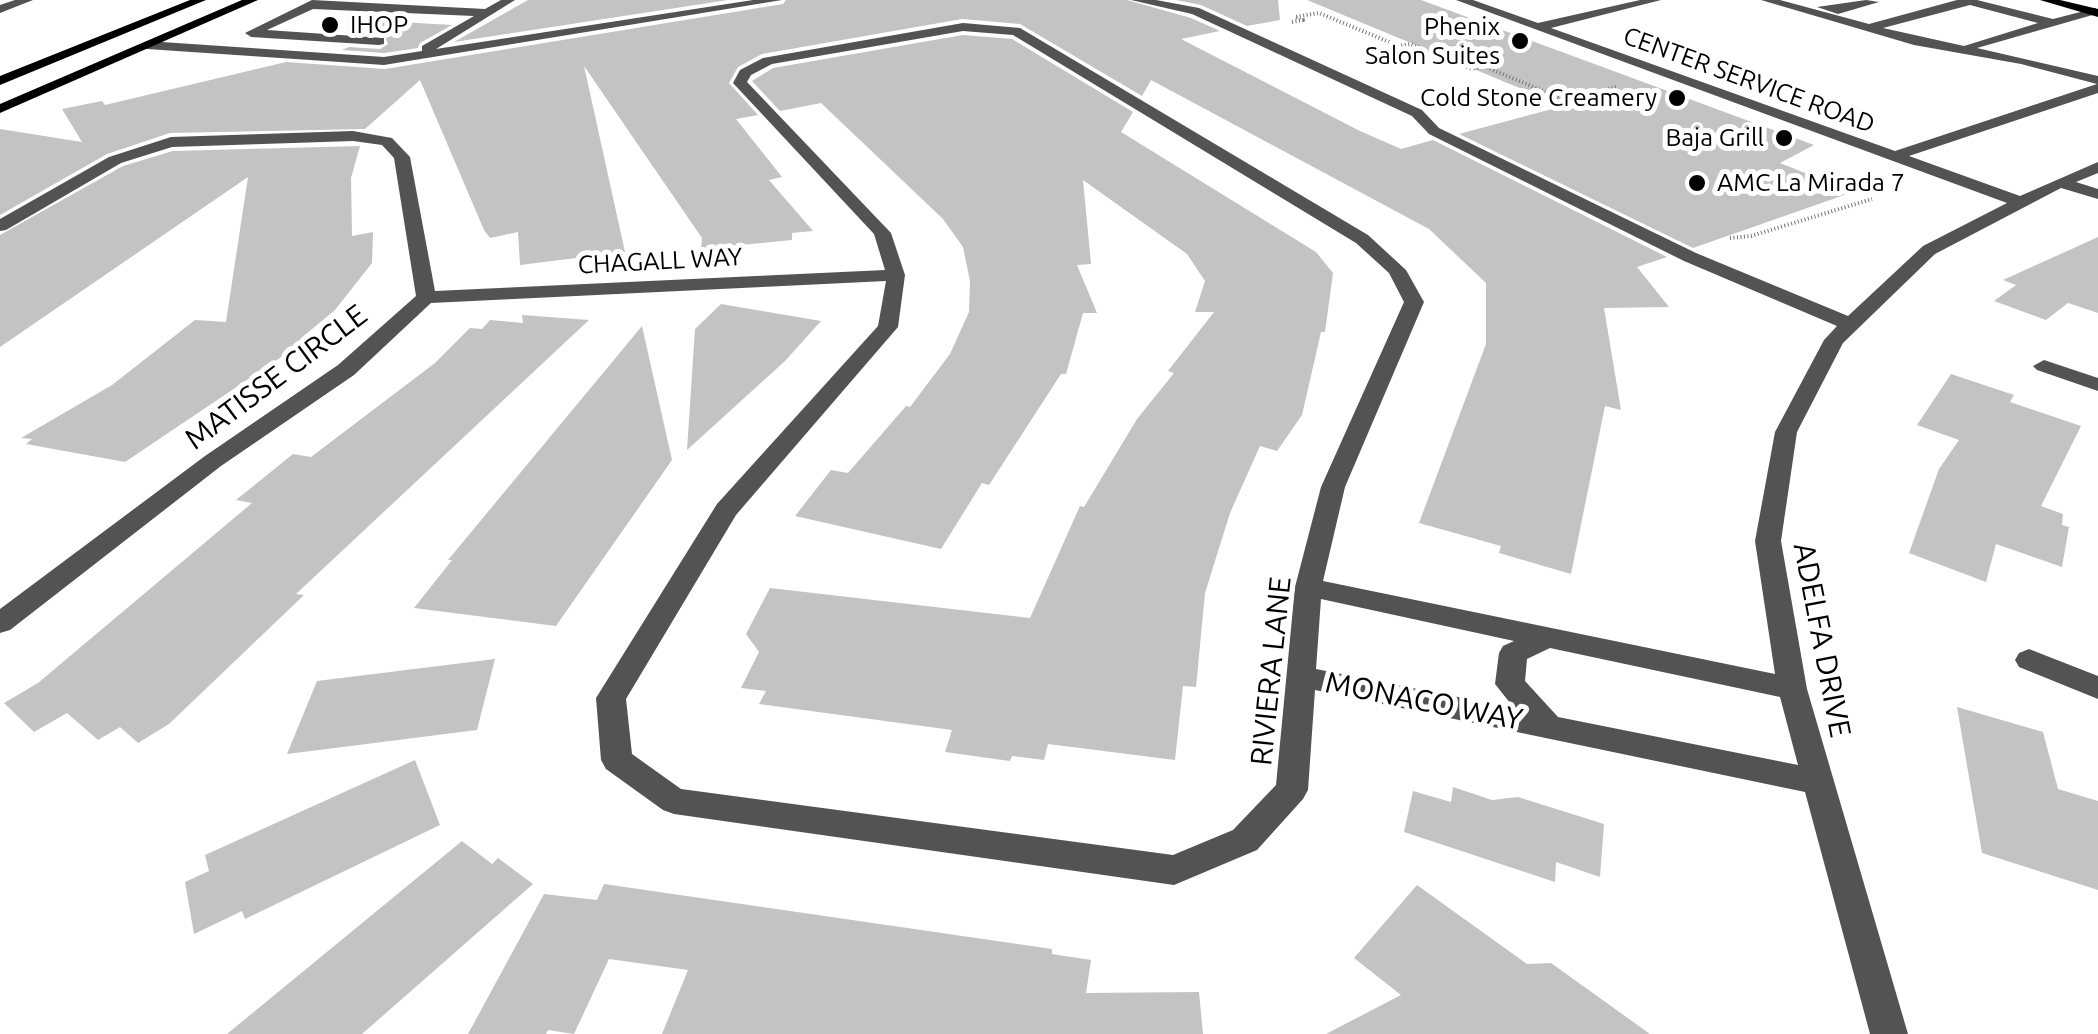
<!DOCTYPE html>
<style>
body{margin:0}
canvas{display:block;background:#fff}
</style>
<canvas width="2098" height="1034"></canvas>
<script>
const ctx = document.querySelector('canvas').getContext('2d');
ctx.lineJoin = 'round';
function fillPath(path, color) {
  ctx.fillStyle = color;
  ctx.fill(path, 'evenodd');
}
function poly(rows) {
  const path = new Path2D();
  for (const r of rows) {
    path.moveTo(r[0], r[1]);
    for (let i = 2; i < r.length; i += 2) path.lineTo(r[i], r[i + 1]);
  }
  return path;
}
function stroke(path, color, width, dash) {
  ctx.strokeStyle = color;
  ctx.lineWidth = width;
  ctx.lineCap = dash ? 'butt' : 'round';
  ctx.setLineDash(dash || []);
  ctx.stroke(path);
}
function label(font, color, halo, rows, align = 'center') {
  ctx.font = font + ' Ubuntu,sans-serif';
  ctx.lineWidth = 10;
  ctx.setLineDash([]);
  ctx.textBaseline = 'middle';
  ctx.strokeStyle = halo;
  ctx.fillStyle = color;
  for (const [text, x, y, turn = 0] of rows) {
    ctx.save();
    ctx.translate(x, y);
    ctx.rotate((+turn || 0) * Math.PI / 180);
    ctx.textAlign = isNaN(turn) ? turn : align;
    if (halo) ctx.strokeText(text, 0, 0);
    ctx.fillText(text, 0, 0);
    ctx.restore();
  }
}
fillPath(poly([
 [528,0,728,0,454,42],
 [786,0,1127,0,1191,18,1220,31,1181,39,1360,131,1401,149,1433,140,1667,257,1637,267,1669,307,1604,308,1621,410,1605,406,1571,574,1499,553,1501,546,1419,523,1486,344,1486,283,1429,229,1151,80,1142,96,1020,24,962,19,762,54,738,67,729,83,758,115,736,119,782,177,769,180,813,231,792,233,792,240,701,249,702,238,584,66,625,252,520,265,518,232,490,238,484,230,420,80,365,129,170,133,107,154,0,215,0,129,82,142,62,109,102,101,105,105,286,62,385,69,783,4],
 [1176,0,1278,0,1280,20,1247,26,1201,5],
 [1307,0,1421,0,1814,145,1780,163,1853,192,1693,248,1459,134,1563,106],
 [347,19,452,25,420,43,418,48,384,53,342,50,349,47,380,49,388,44,384,34,348,32],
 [963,35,1012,39,1133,112,1121,132,1316,252,1333,273,1325,332,1321,332,1302,415,1277,451,1260,446,1230,513,1205,593,1196,687,1183,686,1175,760,1048,744,1044,760,1012,756,1010,761,945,752,952,730,759,704,766,691,741,688,759,652,746,634,770,588,1030,618,1080,506,1084,507,1137,419,1174,373,1168,371,1214,312,1195,312,1205,281,1187,254,1083,180,1091,264,1077,265,1097,313,1083,313,1066,374,1061,374,989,485,982,483,941,549,795,516,831,470,848,473,906,406,910,407,950,354,969,312,970,281,963,247,943,219,821,103,780,111,752,81,773,68],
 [360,146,351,178,352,236,373,232,372,263,335,310,300,339,308,339,125,462,26,444,32,439,21,438,112,385,195,320,226,322,248,177,0,347,0,235,123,166,173,151],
 [2098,237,2098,313,2068,303,2046,320,1994,301,2016,285,2003,280],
 [721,304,821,321,785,361,687,450,695,329],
 [522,315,589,320,296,594,304,595,169,724,138,743,120,727,98,740,67,713,34,732,4,703,38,683,252,503,236,500,293,454,311,457,435,363,470,328,482,329,490,320,523,323],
 [642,326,672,460,556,626,414,608,452,560,448,560],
 [1951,374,2014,395,2010,402,2081,426,2041,506,2063,514,2062,525,2069,527,2062,567,1996,544,1986,582,1909,553,1939,469,1959,440,1917,425],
 [495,659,477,730,287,754,317,681],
 [1957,707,2043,732,2058,789,2098,801,2098,890,1982,853],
 [415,760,440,825,245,919,242,911,194,934,185,882,209,871,205,855],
 [1453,787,1492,800,1518,797,1604,824,1600,877,1556,862,1555,882,1404,832,1413,791,1451,802],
 [462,841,492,864,498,858,533,884,362,1034,227,1034],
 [604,884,1052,949,1052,954,1091,960,1086,993,1199,992,1203,1034,662,1034,688,970,609,959,574,1034,548,1030,546,1034,468,1034,544,894,597,900],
 [1417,885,1527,964,1551,963,1650,1034,1326,1034,1401,995,1354,958]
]), '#c3c3c3');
stroke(poly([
 [1292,22,1303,20,1295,17,1319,13,1399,46,1411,44,1472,69,1483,66,1565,100],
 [1528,95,1550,104,1617,87],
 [1730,238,1751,236,1872,199]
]), '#757575', 4, [1, 2.5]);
fillPath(poly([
 [15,0,33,0,0,13,0,5,15,0],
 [312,0,485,9,501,0,515,0,436,49,753,0,782,0,384,65,147,49,141,45,147,41,384,57,422,51,422,46,474,16,313,9,267,30,384,38,384,44,379,45,251,37,245,33,312,0],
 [1131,0,1156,0,1199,8,1422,110,1439,128,1696,253,1848,316,1923,246,2007,203,1456,0,1473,0,1538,23,1640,0,1661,0,1551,28,1895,151,2097,84,2021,64,1914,45,1761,0,1780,0,1869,24,1957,0,1977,0,2053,19,2096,8,2096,14,1977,48,2098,76,2098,93,1909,156,2020,196,2098,162,2098,173,2076,182,2098,189,2098,199,2061,188,1935,254,1843,343,1797,432,1781,541,1807,689,1908,1034,1870,1034,1805,792,1315,690,1308,790,1303,799,1257,850,1174,885,674,814,663,810,606,769,601,760,596,698,601,690,717,504,878,326,886,281,431,303,354,375,221,466,10,630,0,633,0,609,205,456,338,365,416,296,394,158,382,145,353,141,172,147,121,163,6,230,0,231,0,219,109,157,171,137,353,131,392,138,410,157,435,291,885,270,874,234,733,83,740,70,763,58,963,23,1020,28,1368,235,1406,270,1424,302,1345,487,1323,581,1775,674,1755,541,1775,432,1824,340,1837,326,1684,261,1429,134,1412,116,1192,14,1131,0],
 [1970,5,2038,23,1964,46,1883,28,1970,5],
 [963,31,1013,35,1356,243,1389,273,1404,302,1321,487,1295,587,1276,785,1233,830,1173,855,681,789,632,754,626,699,736,515,898,327,905,275,891,233,747,82,751,75,772,64,963,31],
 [1321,599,1514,641,1503,646,1499,653,1495,684,1514,708,1316,669,1321,599],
 [1550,648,1780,697,1798,765,1558,717,1525,681,1527,659,1550,648],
 [1866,0,1879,2,1838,14,1817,7,1866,0],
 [2044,360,2098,378,2098,391,2037,370,2033,366,2044,360],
 [2029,649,2098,676,2098,699,2019,667,2015,660,2019,653,2029,649]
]), '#535353');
fillPath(poly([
 [190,0,206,0,0,85,0,76,190,0],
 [242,0,258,0,0,113,0,104,242,0],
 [2040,0,2060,0,2098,9,2098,17,2040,0]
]), '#000');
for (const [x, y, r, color] of [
 [330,25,10,"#000"],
 [1520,41,10,"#000"],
 [1677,98,10,"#000"],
 [1784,138,10,"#000"],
 [1697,183,10,"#000"]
]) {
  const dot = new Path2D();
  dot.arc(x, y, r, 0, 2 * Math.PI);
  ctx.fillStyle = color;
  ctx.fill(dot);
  stroke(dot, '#fff', 4);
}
label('25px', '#000', '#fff', [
 ["IHOP",350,25,"left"],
 ["Phenix",1500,27],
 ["Salon Suites",1500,56],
 ["Cold Stone Creamery",1657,98],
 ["Baja Grill",1764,138],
 ["AMC La Mirada 7",1717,183,"left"]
], 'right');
label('25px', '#000', '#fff', [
 ["CENTER SERVICE ROAD",1749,80,20],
 ["CHAGALL WAY",660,261,-3]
]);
label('30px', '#000', '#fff', [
 ["MATISSE CIRCLE",276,377,-37],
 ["ADELFA DRIVE",1822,640,79],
 ["RIVIERA LANE",1271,671,-84],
 ["MONACO WAY",1424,701,11]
]);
</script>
